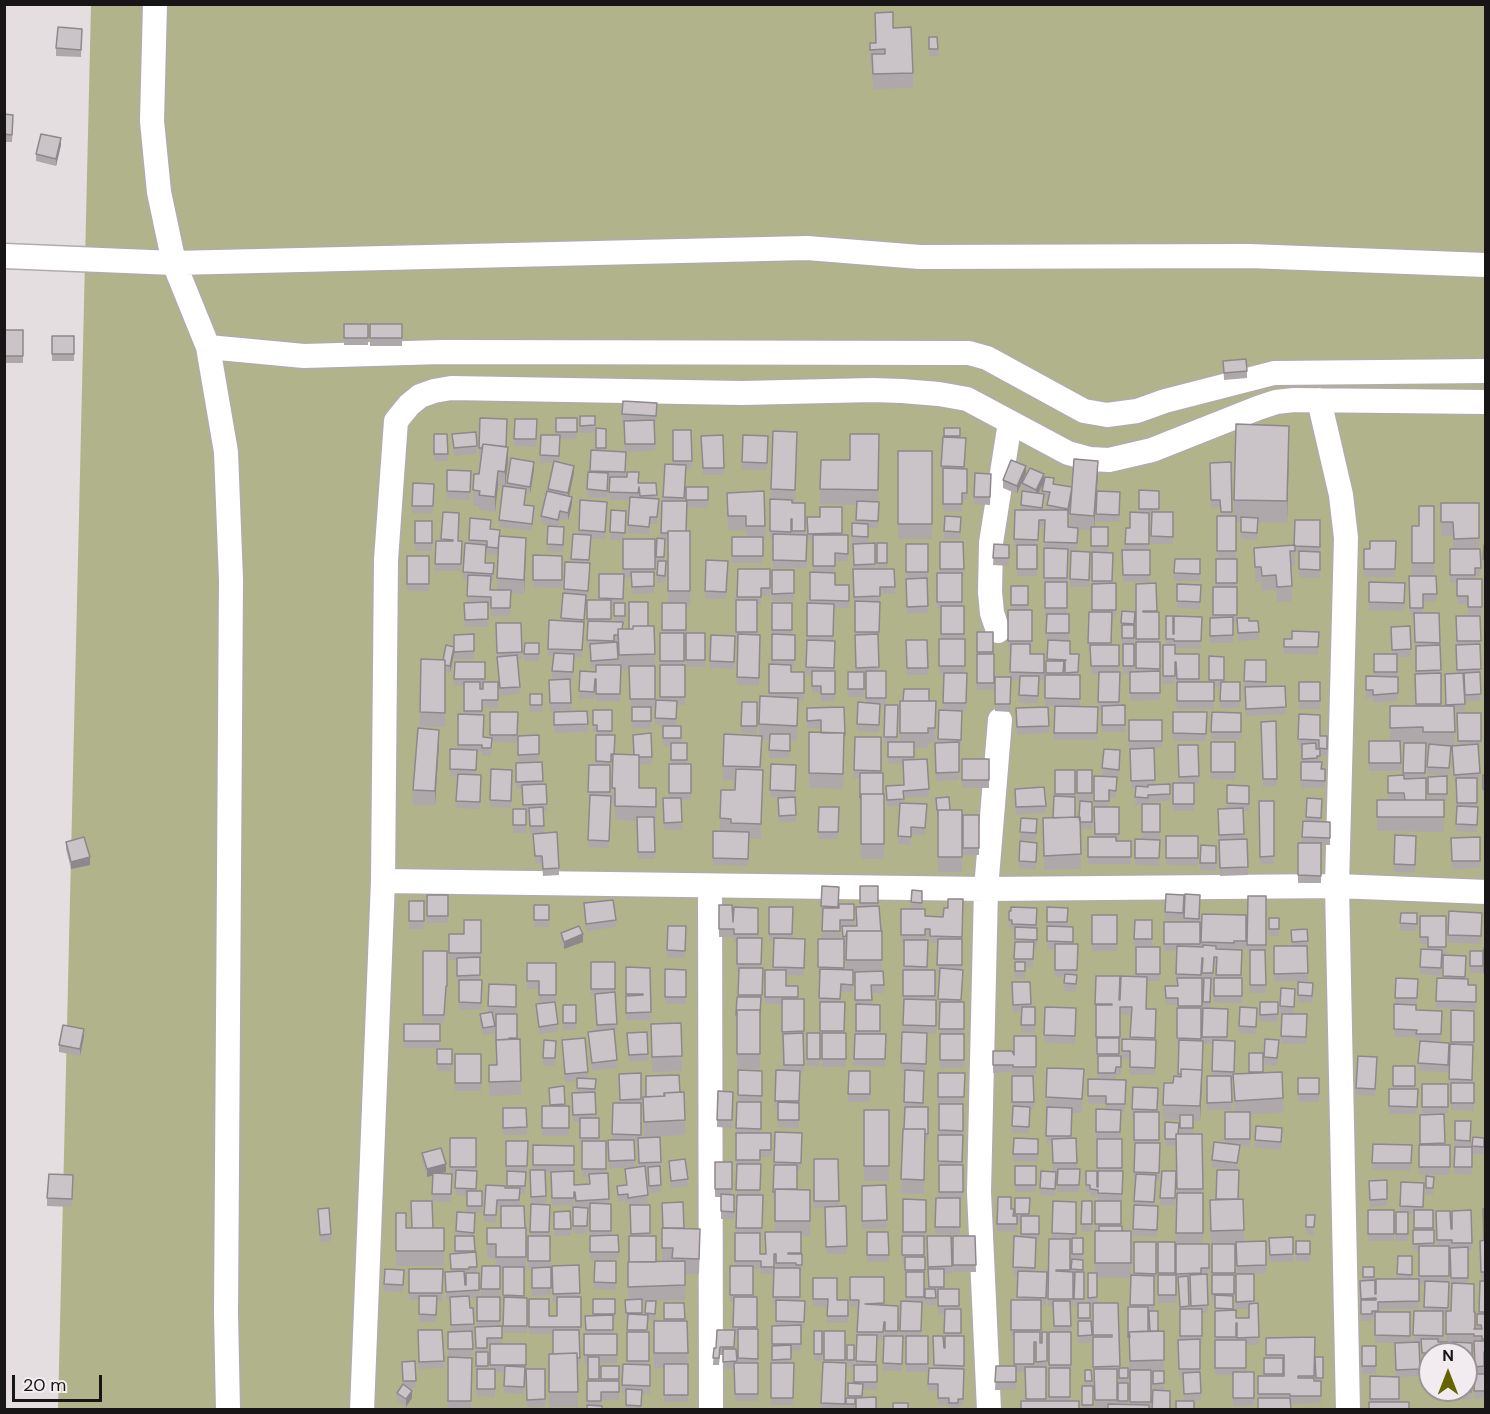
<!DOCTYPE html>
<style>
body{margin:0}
#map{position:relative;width:1490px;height:1414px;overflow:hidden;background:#e5dee1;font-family:"DM Sans",sans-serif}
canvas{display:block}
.frame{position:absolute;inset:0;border:6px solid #171516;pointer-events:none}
.north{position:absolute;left:1418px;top:1342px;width:60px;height:60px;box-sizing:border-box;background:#f2ebef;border:2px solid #9a9598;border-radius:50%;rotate:0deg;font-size:16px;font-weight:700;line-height:24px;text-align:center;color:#171516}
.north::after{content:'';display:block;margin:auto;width:21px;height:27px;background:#636400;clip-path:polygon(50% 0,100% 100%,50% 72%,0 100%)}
.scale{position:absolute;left:12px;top:1375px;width:90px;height:27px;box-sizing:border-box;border:3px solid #171516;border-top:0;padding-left:8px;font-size:18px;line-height:21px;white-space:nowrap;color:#171516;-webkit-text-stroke:4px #f2ebef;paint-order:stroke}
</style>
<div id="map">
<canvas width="1490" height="1414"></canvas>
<div class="frame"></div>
<div class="north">N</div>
<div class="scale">20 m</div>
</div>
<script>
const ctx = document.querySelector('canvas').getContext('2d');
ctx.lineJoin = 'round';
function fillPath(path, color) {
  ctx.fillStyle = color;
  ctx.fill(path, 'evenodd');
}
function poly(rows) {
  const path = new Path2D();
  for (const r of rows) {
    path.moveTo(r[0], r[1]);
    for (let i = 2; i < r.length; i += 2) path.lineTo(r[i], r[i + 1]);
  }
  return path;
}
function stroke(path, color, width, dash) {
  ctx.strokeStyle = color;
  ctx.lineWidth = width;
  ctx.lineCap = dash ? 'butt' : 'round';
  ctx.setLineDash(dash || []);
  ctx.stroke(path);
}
fillPath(poly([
 [91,5,1485,5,1485,1409,58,1409],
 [1430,1354,1466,1354,1466,1390,1430,1390]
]), '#b1b48a');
const street = poly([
 [155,4,152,121,159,192,174,263,208,347,226,452,231,580,226,1313,228,1410],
 [4,256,174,263,807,248,920,257,1249,256,1486,265],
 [208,347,304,356,442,352,969,353,987,358,1084,411,1107,415,1137,411,1165,401,1274,373,1486,371],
 [1319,400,1341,495,1346,538,1337,886,1348,1410],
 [998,631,992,613,990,592,991,543,1010,422],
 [383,881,986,889,1337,886,1486,892],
 [710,886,711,1410],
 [362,1410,383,881,386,560,396,421,409,405,420,396,434,391,451,388,742,393,873,390,902,391,939,394,967,399,1068,453,1090,459,1109,460,1152,450,1258,408,1276,402,1294,400,1486,402],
 [989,1410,979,1192,986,889,1000,720]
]);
stroke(street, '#b2abae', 27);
stroke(street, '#fff', 24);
fillPath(poly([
 [875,13,893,28,913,73,913,88,873,89,872,64,870,64,870,43,875,43],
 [82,29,81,57,56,56,56,48],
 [929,37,937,37,938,56,929,56],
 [4,114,13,122,12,142,4,142],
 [61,145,56,166,36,161,36,154],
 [344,324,368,324,368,345,344,345],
 [370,324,402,324,402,346,370,346],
 [4,330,23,330,23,363,4,363],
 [52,336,74,336,74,361,52,361],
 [1223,361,1247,371,1247,378,1224,380],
 [623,401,657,403,656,424,655,423,655,451,625,452,624,422,622,422],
 [580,416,595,416,595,433,580,433],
 [480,418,506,447,508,462,505,487,507,487,507,483,534,470,530,494,526,494,525,505,534,513,532,531,499,527,503,487,498,486,495,512,479,510,479,506,473,505,473,490,479,474,481,456,479,456],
 [556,418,577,418,577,439,560,439,559,462,574,473,569,496,572,504,568,521,560,519,558,527,541,523,541,516,548,491,553,463,540,463,541,435,556,435],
 [515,419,537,419,536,447,514,446],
 [596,428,606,429,606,451,626,452,625,477,638,483,656,483,657,499,659,507,657,524,650,524,649,535,628,533,630,500,609,500,610,479,608,479,607,498,587,497,591,450,596,451],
 [944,428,960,428,960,438,964,468,967,469,967,500,962,500,962,512,943,511,943,473,941,473,941,466],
 [673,430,691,430,692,468,686,468,684,501,686,501,686,487,708,487,708,508,687,507,686,531,690,531,690,606,686,606,686,633,705,633,705,667,686,667,686,638,684,638,684,665,685,665,685,705,677,705,676,726,681,726,681,743,687,743,687,764,691,764,691,800,681,800,682,830,664,830,663,798,669,798,669,764,671,764,671,746,663,746,663,726,666,726,655,725,655,718,660,700,660,633,662,633,662,603,668,603,668,540,665,540,664,561,666,568,665,583,657,583,658,564,656,564,656,557,661,539,662,501,663,501,665,464,673,464],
 [434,434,447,434,448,461,434,461],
 [452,434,477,446,477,454,454,456],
 [879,434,878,528,868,528,868,543,875,543,875,569,877,569,877,543,887,543,887,569,894,569,895,594,880,594,879,640,878,640,879,671,886,671,886,705,898,705,897,742,900,742,900,701,936,701,935,743,938,743,939,710,962,711,961,747,959,747,959,780,936,781,935,743,928,743,928,748,914,748,914,760,927,759,929,797,904,798,904,803,927,811,925,835,911,834,911,845,898,844,899,806,887,807,886,786,904,785,903,764,888,764,888,744,884,744,885,705,880,705,879,732,857,731,858,702,866,703,866,675,864,676,864,697,848,697,848,672,856,672,855,639,855,604,854,604,853,577,853,544,852,544,852,523,856,524,857,505,820,504,821,460,850,460],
 [723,435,724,475,703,475,701,436],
 [743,435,768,436,767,470,742,470],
 [797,446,795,503,805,503,805,535,807,535,806,568,773,568,773,539,770,539,771,489],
 [1289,447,1287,523,1258,522,1257,540,1241,539,1241,522,1236,522,1236,559,1217,558,1217,516,1221,516,1220,507,1211,508,1210,463,1231,462,1232,516,1234,516,1234,500],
 [898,451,932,451,932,539,898,539],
 [447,470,471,471,470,500,447,499],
 [975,473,991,474,990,505,974,504],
 [1026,473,1017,494,1003,488,1003,480],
 [1098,476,1094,527,1108,527,1108,553,1113,553,1112,583,1116,583,1116,617,1112,617,1111,645,1119,645,1119,672,1120,672,1119,705,1125,705,1125,732,1102,732,1102,709,1098,709,1099,674,1091,674,1090,650,1088,650,1092,612,1092,554,1091,554,1091,530,1078,529,1077,550,1068,550,1067,614,1069,614,1069,641,1070,654,1079,654,1078,675,1080,675,1080,706,1045,706,1045,675,1046,675,1048,640,1046,640,1047,616,1045,616,1045,585,1044,585,1045,527,1039,527,1038,547,1037,547,1037,576,1017,576,1017,547,1014,547,1015,510,1021,510,1021,505,1024,492,1022,490,1022,483,1044,480,1054,484,1072,487],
 [1044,483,1042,494,1038,494],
 [1072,496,1070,528,1068,527,1068,513],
 [1044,498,1048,499,1047,510,1043,510],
 [413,483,434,484,433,514,412,513],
 [1139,490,1159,491,1159,512,1173,512,1173,544,1151,544,1152,516,1149,516,1149,550,1150,550,1150,582,1123,582,1122,550,1125,550,1126,528,1130,528,1139,512],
 [1097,491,1120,492,1119,522,1096,522],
 [727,493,765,526,765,540,763,540,763,563,732,563,732,537,746,537,746,530,728,531],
 [580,500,607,509,605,539,591,539,588,598,586,598,582,658,574,657,573,680,570,680,571,710,550,711,549,680,564,679,552,678,553,656,548,656,549,620,561,621,563,593,564,593,564,589,571,562,573,534,579,534],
 [1441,503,1479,503,1479,549,1480,549,1481,576,1475,576,1475,579,1482,579,1482,615,1468,615,1468,604,1457,604,1457,583,1450,583,1450,549,1453,549,1453,536,1441,536],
 [1434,506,1434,576,1436,576,1437,601,1423,602,1423,613,1439,613,1441,706,1446,706,1457,673,1456,616,1480,616,1481,701,1465,702,1464,678,1463,678,1465,711,1454,712,1455,745,1458,745,1457,713,1481,713,1481,749,1478,749,1480,781,1477,781,1477,807,1478,815,1477,832,1456,831,1456,782,1454,782,1452,747,1451,747,1449,776,1427,774,1429,747,1426,747,1425,778,1426,800,1428,800,1428,777,1447,776,1447,801,1444,801,1444,832,1377,831,1377,800,1388,800,1388,776,1403,775,1404,743,1423,743,1423,742,1400,743,1401,771,1369,771,1369,741,1390,741,1390,706,1416,706,1415,674,1416,674,1414,615,1410,615,1409,576,1412,576,1412,526,1419,526],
 [842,507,842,535,848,535,848,561,835,561,835,585,849,585,849,608,834,608,833,641,835,641,835,701,821,702,821,693,812,693,812,675,806,675,807,636,810,603,810,572,813,573,813,541,808,541,807,517,820,517],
 [611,510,626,511,625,539,655,539,654,593,632,594,631,577,624,577,623,603,625,603,625,623,623,623,623,629,648,626,655,654,655,707,633,707,651,707,651,729,632,728,632,707,630,707,629,670,621,670,620,702,596,701,596,687,595,687,594,699,579,699,580,671,596,672,596,668,591,668,590,647,587,647,588,626,587,600,599,600,599,574,623,574,623,540,610,540],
 [611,606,614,606,614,622,611,622],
 [617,642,618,642,619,665,618,665],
 [443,512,458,541,462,541,461,571,435,571,436,541,441,541],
 [1320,520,1320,578,1299,577,1299,553,1295,553,1295,566,1291,566,1292,601,1277,602,1276,590,1262,591,1261,581,1255,582,1254,548,1294,545],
 [415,521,432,521,432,551,415,551],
 [961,524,960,539,944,539,944,531],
 [491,529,500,536,526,553,524,594,511,593,510,616,491,616,491,605,488,605,488,627,465,627,464,603,467,603,468,580,463,580,463,572,469,540],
 [486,549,487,549,487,554,498,555,497,590,491,590,491,582,493,582,494,570,485,563],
 [564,535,563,552,547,551,547,544],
 [1396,541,1395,577,1364,577,1364,549,1370,549],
 [940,542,963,542,964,576,962,576,962,606,964,606,965,673,967,673,966,711,943,710,944,674,939,674,939,639,941,639,941,609,937,609,937,573,940,573],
 [906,544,928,544,928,613,907,614],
 [994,544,1009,545,1009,566,993,565],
 [1485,545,1485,567,1483,567,1483,559],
 [1071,551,1090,552,1089,587,1070,587],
 [533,555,562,556,562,588,533,587],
 [407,556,429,556,429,591,407,591],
 [1175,559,1200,559,1200,581,1174,581],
 [1216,559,1237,559,1237,622,1233,622,1233,643,1210,643,1210,618,1213,618,1213,587,1216,587],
 [706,560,728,561,726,599,705,599],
 [738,569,770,569,770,596,761,595,761,605,757,605,757,635,760,635,759,686,737,685,738,640,736,640,736,600,737,600],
 [772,570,794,570,794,601,772,601],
 [1369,582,1405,583,1404,611,1369,610],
 [1156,583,1157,612,1159,612,1159,642,1160,642,1160,700,1130,701,1130,674,1123,674,1123,646,1122,646,1121,631,1122,611,1135,612,1134,672,1136,672,1136,584],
 [1177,584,1201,585,1200,609,1177,608],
 [1011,586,1028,586,1028,610,1032,610,1032,649,1030,649,1030,654,1044,654,1044,680,1039,680,1038,703,1019,703,1020,680,1011,680,1010,712,995,711,995,677,1010,677,1011,649,1008,649,1008,610,1011,610],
 [772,603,792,603,792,635,795,635,795,667,791,667,791,672,804,672,804,701,798,701,797,741,790,740,790,758,769,758,769,740,762,739,761,769,763,784,761,839,749,839,748,866,713,865,713,831,720,831,720,818,735,790,736,781,723,780,723,766,759,736,759,724,769,696,769,664,772,665],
 [1166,616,1173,634,1202,617,1201,649,1175,648,1175,654,1199,654,1199,682,1209,682,1209,656,1224,657,1224,682,1240,682,1240,708,1220,708,1221,688,1214,687,1214,709,1177,709,1176,669,1175,669,1175,684,1163,684,1163,645,1166,645],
 [1237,618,1249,621,1258,621,1259,640,1238,641],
 [496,623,522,652,522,659,518,659,520,694,500,696,497,664],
 [1410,626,1411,657,1397,657,1398,701,1373,703,1373,698,1366,698,1366,676,1374,676,1374,654,1392,654,1391,627],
 [977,632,993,632,994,690,977,690],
 [1319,632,1318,655,1284,654,1284,639,1292,639],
 [474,634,474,659,454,659,454,635],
 [711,635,735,636,734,669,710,668],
 [906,640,927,640,928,675,907,675],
 [539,643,539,662,524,661,524,654],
 [454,654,450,673,445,672,445,727,420,727,420,712,443,660],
 [1245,660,1266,660,1266,686,1285,686,1286,714,1246,716,1244,689],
 [455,662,485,662,485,682,498,682,498,708,482,707,483,737,490,738,490,712,518,712,517,743,492,742,491,756,482,756,482,752,477,752,476,775,481,775,480,809,456,808,458,777,450,776,450,749,458,749,458,714,464,715,464,686,454,686],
 [1299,682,1320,682,1320,709,1299,709],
 [530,694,542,694,542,712,530,712],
 [742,702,757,702,757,734,741,733],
 [1055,706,1098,707,1097,740,1054,740],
 [1048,707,1049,733,1017,735,1016,708],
 [807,708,845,735,845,742,844,742,843,789,809,788,809,732,821,733,821,728,807,728],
 [593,710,612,710,612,735,614,754,633,755,633,735,652,757,652,764,639,765,639,788,656,788,656,822,655,822,655,859,638,859,637,821,615,820,615,803,612,803,613,761,611,761,610,769,609,848,588,847,590,799,588,799,589,765,596,765,596,735,597,735,597,732,593,732],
 [587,711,588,732,554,733,554,712],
 [1173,712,1207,712,1206,741,1173,741],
 [1212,712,1241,713,1241,740,1211,739],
 [1299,714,1320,736,1327,736,1327,756,1320,756,1322,769,1325,769,1325,788,1301,788,1302,746,1298,746],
 [1129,720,1162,720,1162,748,1154,748,1155,785,1170,784,1170,801,1148,802,1148,804,1160,804,1160,840,1142,839,1142,805,1135,805,1136,788,1131,788,1130,749,1134,749,1129,749],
 [1276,721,1277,786,1263,787,1261,722],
 [539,735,539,761,518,762,518,736],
 [855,737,881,737,881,773,883,794,884,794,884,859,861,859,861,806,860,806,860,778,854,778],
 [1211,742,1235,742,1235,780,1211,779],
 [439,745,435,806,413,805,413,790],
 [1178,745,1198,745,1199,784,1194,784,1194,811,1173,811,1173,783,1179,783],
 [1120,750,1119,777,1117,777,1116,798,1109,798,1109,807,1119,807,1119,841,1131,841,1131,864,1088,864,1088,837,1095,837,1094,801,1102,776,1102,768],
 [962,759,989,759,989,788,962,788],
 [542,762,543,784,547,804,547,811,543,812,544,833,559,868,559,875,543,876,542,863,535,864,533,834,537,833,530,834,529,812,526,812,526,833,513,833,513,809,523,809,522,789,516,789,516,763],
 [771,764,796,765,795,798,796,822,779,823,778,798,785,798,770,797],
 [491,769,512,770,511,808,490,807],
 [1055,770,1075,770,1075,817,1079,817,1092,802,1092,830,1080,829,1081,869,1044,870,1043,818,1053,818,1055,796],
 [1077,770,1092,770,1092,801,1077,801],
 [1483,775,1485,775,1485,796,1483,796],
 [1227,785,1249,786,1249,811,1243,811,1244,839,1247,839,1248,875,1220,876,1218,809,1227,809],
 [1015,789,1046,806,1046,813,1016,815],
 [936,798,950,810,962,810,962,872,938,872,938,818,937,818],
 [1307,798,1322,799,1321,822,1330,829,1330,845,1321,845,1321,883,1298,883,1298,843,1302,843,1303,821,1306,821],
 [1259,801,1274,801,1274,864,1260,864],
 [819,807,839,807,838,839,818,839],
 [963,815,979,815,979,855,963,855],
 [1021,818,1037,826,1036,840,1020,840],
 [1395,835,1416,836,1415,872,1394,872],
 [1166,836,1198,836,1198,866,1166,865],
 [1480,837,1480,868,1452,869,1451,838],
 [1135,839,1160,840,1159,866,1135,865],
 [66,842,90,865,71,869,66,849],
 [1201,845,1216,846,1216,871,1200,870],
 [1037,850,1036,870,1019,868,1019,861],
 [822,886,839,887,838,908,854,904,854,926,857,926,860,907,860,886,878,886,878,906,881,931,882,931,882,971,883,971,884,993,872,993,872,1005,880,1005,880,1034,886,1034,885,1067,854,1066,856,1008,855,974,853,974,853,992,841,992,840,1002,845,1002,844,1033,846,1033,846,1067,822,1067,822,1039,820,1039,820,1066,807,1066,807,1033,820,1033,820,975,818,975,818,939,842,939,842,927,840,927,840,939,822,938,823,914,821,914],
 [844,944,846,944,846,970,844,970],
 [912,890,922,891,922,909,925,916,943,917,948,908,963,899,962,944,962,970,963,977,961,1002,964,1002,964,1068,940,1068,940,1007,938,1006,940,973,937,973,938,943,930,943,930,937,925,937,925,940,928,940,928,970,935,970,935,1000,936,1007,936,1034,927,1033,926,1071,924,1071,923,1107,928,1107,928,1141,925,1141,924,1194,901,1194,904,1129,905,1071,901,1071,902,1032,903,1032,904,1003,903,1003,903,996,904,942,901,942,901,909,911,909],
 [1166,894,1184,895,1183,920,1165,920],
 [1185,894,1200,895,1199,922,1200,922,1200,947,1201,947,1202,914,1246,915,1246,949,1234,948,1234,949,1242,950,1241,978,1242,978,1242,1003,1214,1003,1214,978,1216,978,1216,964,1214,964,1213,981,1211,981,1210,1008,1228,1009,1227,1041,1235,1041,1234,1074,1249,1074,1249,1053,1263,1053,1263,1073,1283,1098,1283,1113,1250,1114,1250,1146,1240,1146,1237,1170,1238,1199,1244,1230,1244,1242,1266,1241,1266,1273,1237,1274,1236,1245,1235,1245,1234,1302,1233,1302,1233,1310,1236,1318,1249,1318,1249,1309,1236,1309,1236,1274,1254,1274,1254,1304,1258,1303,1259,1345,1246,1345,1246,1372,1254,1372,1254,1406,1233,1406,1233,1375,1215,1375,1215,1301,1212,1301,1210,1200,1216,1199,1232,1170,1212,1167,1212,1160,1225,1143,1225,1112,1235,1112,1233,1079,1231,1079,1232,1110,1207,1110,1207,1076,1212,1076,1213,1044,1203,1044,1200,1121,1193,1121,1193,1134,1202,1134,1203,1244,1209,1244,1209,1275,1207,1275,1208,1313,1202,1313,1202,1344,1200,1344,1201,1400,1184,1401,1183,1376,1179,1377,1178,1340,1180,1340,1180,1314,1178,1281,1176,1281,1177,1193,1176,1146,1165,1146,1165,1122,1179,1134,1180,1134,1180,1120,1163,1119,1163,1105,1173,1083,1178,1077,1179,1046,1177,1046,1177,1008,1178,1008,1178,1005,1166,1005,1165,994,1177,986,1177,982,1176,982,1177,951,1164,951,1164,922,1184,922],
 [1202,965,1203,965,1202,981,1204,981,1202,1041,1201,1040,1201,1013,1202,1013],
 [1188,1281,1190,1281,1191,1309,1189,1309],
 [1236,1331,1237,1331,1237,1340,1236,1340],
 [427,895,448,895,448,923,427,923],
 [1248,896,1266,896,1266,993,1250,993,1250,952,1247,952],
 [409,901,424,901,424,929,409,929],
 [584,903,616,920,616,927,586,931,584,911],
 [534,905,549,905,549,927,534,927],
 [719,905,733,922,758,908,758,938,762,938,761,968,763,968,762,1002,761,1002,760,1069,737,1069,737,1022,736,1022,736,1015,738,997,739,972,737,972,737,942,734,942,734,937,719,937],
 [769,907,793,907,793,938,805,939,804,976,786,975,786,986,798,986,798,999,804,999,804,1039,803,1039,804,1072,800,1072,799,1128,778,1127,778,1108,775,1108,776,1070,783,1070,782,1004,765,1004,765,970,773,970,774,941,769,941],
 [1047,907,1068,908,1068,927,1073,927,1073,944,1078,944,1076,992,1064,991,1065,977,1055,977,1055,949,1047,949],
 [1037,908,1037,948,1034,947,1033,967,1025,967,1025,979,1015,978,1015,931,1012,931,1012,928,1009,928,1009,911],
 [1449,911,1482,913,1481,944,1448,943],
 [1401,913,1417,913,1417,931,1400,931],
 [1092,915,1117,915,1117,951,1092,951],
 [1420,916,1446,916,1446,954,1442,954,1441,976,1420,974,1421,949,1428,949,1428,944,1420,944],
 [1269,918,1279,918,1279,936,1269,936],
 [481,920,481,961,480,961,480,980,482,980,481,1010,459,1010,459,983,457,983,457,961,449,960,449,934,464,934],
 [1135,920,1152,920,1152,947,1134,946],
 [668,926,686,926,685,958,667,958],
 [1291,930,1308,941,1308,949,1307,949,1308,981,1274,982,1274,946,1292,946],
 [561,933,583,942,564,949,561,941],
 [1136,947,1160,947,1160,981,1147,981,1146,1009,1156,1009,1155,1075,1130,1075,1130,1059,1122,1059,1122,1039,1130,1039,1131,1015,1120,1014,1120,1044,1119,1044,1119,1056,1121,1056,1121,1075,1116,1075,1115,1079,1126,1080,1125,1112,1121,1112,1120,1139,1122,1139,1122,1171,1123,1171,1122,1201,1121,1201,1121,1226,1122,1226,1122,1231,1131,1231,1131,1275,1134,1275,1134,1242,1156,1242,1156,1281,1154,1281,1154,1311,1158,1311,1158,1331,1164,1331,1164,1391,1170,1391,1170,1410,1152,1410,1153,1375,1151,1375,1151,1409,1108,1410,1108,1408,1095,1408,1093,1344,1093,1305,1090,1305,1092,1343,1078,1343,1078,1306,1074,1306,1075,1277,1073,1277,1073,1307,1071,1307,1071,1373,1070,1373,1070,1401,1079,1401,1079,1410,1021,1410,1021,1401,1026,1401,1025,1372,1016,1372,1016,1390,995,1390,996,1366,1014,1366,1014,1337,1011,1337,1011,1300,1017,1300,1018,1275,1013,1275,1014,1236,1021,1237,1021,1222,1017,1222,1017,1232,997,1231,998,1197,1011,1197,1011,1209,1014,1209,1014,1216,1015,1216,1015,1198,1030,1198,1029,1216,1039,1216,1039,1241,1036,1241,1035,1272,1047,1272,1046,1305,1041,1305,1041,1337,1040,1337,1040,1343,1042,1343,1042,1332,1047,1332,1046,1401,1049,1401,1049,1332,1054,1332,1053,1306,1048,1306,1049,1239,1052,1239,1053,1201,1076,1202,1076,1238,1083,1238,1083,1272,1084,1272,1084,1303,1088,1303,1088,1273,1095,1273,1095,1201,1110,1201,1098,1200,1098,1197,1090,1196,1090,1192,1086,1192,1086,1171,1097,1171,1097,1187,1098,1187,1097,1139,1096,1139,1096,1109,1106,1109,1106,1104,1088,1104,1088,1079,1098,1079,1098,1062,1097,1062,1096,1011,1095,1011,1096,976,1120,976,1119,1000,1120,1000,1121,976,1136,976],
 [1070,1241,1072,1241,1071,1272,1070,1272],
 [1097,1278,1131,1278,1130,1307,1128,1307,1130,1404,1128,1404,1128,1368,1120,1368,1118,1303,1097,1303],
 [1148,1313,1149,1313,1150,1331,1148,1331],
 [1034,1350,1036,1350,1036,1367,1034,1367],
 [1117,1374,1119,1374,1118,1404,1117,1404],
 [423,951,447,951,447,994,446,994,444,1023,423,1022],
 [1470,951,1483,951,1483,973,1470,973],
 [1443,955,1466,956,1465,979,1468,985,1476,985,1476,1009,1436,1008,1437,978,1443,978],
 [591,962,615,962,615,993,617,1031,614,1031,617,1068,592,1071,588,1032,597,1031,595,996,591,996],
 [527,963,556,963,556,1002,555,1002,558,1032,539,1034,536,1004,551,1002,539,1002,539,989,527,989],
 [650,968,651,1020,626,1020,626,994],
 [665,969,686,970,686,1004,665,1004],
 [1396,978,1418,979,1417,1006,1416,1006,1416,1010,1442,1011,1441,1042,1422,1041,1449,1043,1448,1072,1418,1071,1420,1041,1416,1041,1416,1037,1394,1037],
 [1012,982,1030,982,1031,1007,1035,1007,1035,1033,1021,1033,1022,1012,1013,1012],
 [1298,982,1313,983,1312,1003,1298,1002],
 [489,984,516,985,516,1014,493,1014,495,1026,495,1033,483,1035,480,1021,480,1014,488,1013],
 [1295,989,1294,1014,1307,1014,1306,1044,1281,1044,1282,1014,1280,1014,1280,1006],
 [1260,1002,1278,1002,1278,1022,1260,1022],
 [563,1005,576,1005,576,1030,563,1030],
 [1045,1007,1076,1008,1075,1044,1044,1043],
 [1240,1007,1257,1008,1256,1034,1239,1033],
 [1451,1010,1474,1011,1474,1049,1473,1049,1473,1083,1474,1083,1474,1111,1451,1110,1451,1086,1449,1086,1449,1079,1451,1044],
 [496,1014,517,1014,517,1039,521,1081,521,1095,489,1096,489,1065,497,1065],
 [404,1024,440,1024,440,1048,404,1048],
 [627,1033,648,1054,648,1061,629,1062],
 [1036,1036,1036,1075,1013,1075,1013,1072,993,1073,993,1051,1014,1055],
 [84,1037,80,1056,59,1052,59,1045],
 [651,1039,682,1056,682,1071,652,1072],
 [1265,1039,1279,1047,1277,1066,1264,1065],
 [544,1040,556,1041,555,1066,543,1065],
 [562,1040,588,1072,588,1078,596,1086,595,1096,596,1118,599,1118,599,1141,606,1141,606,1173,608,1173,609,1204,611,1204,611,1235,618,1235,619,1259,590,1260,590,1208,587,1208,588,1208,587,1234,573,1233,573,1207,575,1207,575,1200,574,1200,574,1205,552,1206,551,1172,545,1172,546,1204,531,1204,530,1170,533,1170,533,1145,574,1146,574,1185,590,1184,589,1177,582,1177,582,1145,580,1145,580,1122,573,1122,572,1093,577,1093,577,1081,565,1082],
 [437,1049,452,1049,452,1071,437,1071],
 [455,1054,481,1054,481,1091,455,1091],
 [1377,1057,1375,1096,1356,1095,1356,1088],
 [1393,1066,1415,1066,1415,1089,1418,1089,1417,1114,1389,1114,1389,1089,1393,1089],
 [738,1070,762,1071,761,1133,771,1133,771,1157,760,1157,760,1195,763,1195,762,1236,760,1235,760,1254,766,1254,775,1232,775,1199,773,1199,775,1132,802,1133,801,1170,797,1170,797,1189,810,1190,810,1236,801,1236,802,1273,800,1273,800,1301,805,1301,804,1329,801,1329,801,1351,791,1351,791,1363,794,1363,793,1405,771,1405,771,1363,772,1363,772,1326,776,1325,776,1304,773,1304,774,1274,761,1274,761,1269,753,1269,753,1297,757,1297,758,1401,735,1401,734,1369,723,1369,723,1355,720,1355,719,1365,713,1365,714,1348,716,1348,733,1330,734,1302,730,1302,730,1266,735,1266,737,1197,736,1133,737,1102,738,1102],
 [774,1261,776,1261,776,1268,774,1269],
 [735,1334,738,1334,738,1363,737,1363,736,1349,735,1349],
 [849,1071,870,1071,870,1102,848,1102],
 [938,1073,965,1073,963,1105,963,1199,960,1199,960,1235,935,1234,936,1198,939,1198,938,1142,939,1104,938,1104],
 [619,1074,641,1099,641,1137,661,1162,661,1170,660,1170,661,1192,649,1193,648,1170,645,1170,648,1203,632,1205,650,1205,650,1236,656,1262,662,1261,662,1248,684,1228,700,1243,699,1274,685,1274,685,1300,646,1301,656,1301,655,1321,648,1320,647,1332,649,1332,649,1365,650,1365,650,1394,642,1394,641,1410,626,1410,626,1393,622,1393,622,1385,627,1364,627,1321,626,1321,625,1300,628,1300,628,1262,629,1262,631,1236,630,1205,628,1205,628,1201,618,1202,617,1186,626,1185,625,1169,639,1167,638,1142,634,1142,635,1167,609,1169,608,1140,612,1140,613,1103,620,1103],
 [642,1301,646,1301,645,1315,642,1315],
 [1012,1076,1033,1076,1034,1109,1030,1109,1029,1134,1012,1133,1013,1109],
 [1298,1078,1319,1078,1319,1102,1298,1102],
 [1084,1084,1082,1113,1072,1113,1071,1138,1076,1138,1077,1169,1080,1169,1079,1192,1057,1192,1057,1171,1053,1171,1052,1143,1046,1143,1046,1097],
 [1422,1084,1448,1084,1448,1114,1422,1114],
 [564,1086,565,1106,569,1106,569,1136,542,1136,542,1106,550,1106,549,1088],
 [1133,1087,1158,1088,1159,1180,1156,1180,1155,1206,1158,1206,1157,1237,1133,1236,1136,1179,1134,1179,1135,1148,1134,1148,1134,1117,1132,1117],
 [718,1091,733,1092,732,1128,717,1127],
 [680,1092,685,1120,685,1135,644,1137,643,1097],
 [503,1108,526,1108,527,1135,503,1135],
 [864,1110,889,1110,889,1181,864,1181],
 [1444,1114,1445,1145,1450,1145,1450,1175,1419,1175,1420,1115],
 [1455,1121,1471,1121,1471,1147,1472,1147,1472,1175,1454,1174],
 [1282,1136,1281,1150,1255,1148,1255,1140],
 [1473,1137,1484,1138,1484,1154,1472,1154],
 [450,1138,476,1138,476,1171,477,1179,476,1191,482,1191,482,1213,475,1213,474,1236,475,1252,476,1252,477,1273,479,1273,479,1297,500,1297,500,1326,502,1326,502,1344,526,1344,526,1369,545,1369,545,1407,527,1407,526,1372,525,1372,524,1394,504,1393,504,1372,495,1372,495,1397,477,1396,475,1334,477,1327,477,1298,469,1298,470,1308,474,1324,474,1331,472,1331,473,1356,448,1357,448,1332,451,1332,450,1299,446,1299,445,1272,451,1272,450,1254,455,1254,457,1212,467,1213,467,1196,455,1195,456,1175,452,1175,451,1202,432,1201,433,1228,444,1228,444,1266,396,1266,396,1213,406,1228,412,1228,432,1201,433,1175,427,1177,422,1161,422,1153,446,1172,439,1173,450,1174],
 [487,1345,490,1345,490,1369,488,1369,488,1352,487,1352],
 [1014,1138,1038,1139,1038,1162,1013,1161],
 [506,1141,528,1141,527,1173,526,1173,525,1194,520,1194,520,1206,525,1228,526,1228,526,1272,524,1272,524,1298,527,1298,527,1333,503,1333,503,1272,500,1272,500,1296,481,1296,482,1266,496,1266,496,1259,487,1258,487,1228,501,1228,501,1207,497,1207,496,1223,484,1222,486,1185,507,1188,507,1173,506,1173],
 [1373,1144,1412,1145,1411,1171,1372,1170],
 [814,1159,838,1159,839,1206,846,1206,847,1254,826,1254,825,1208,814,1208],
 [669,1161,688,1179,688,1186,671,1188],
 [715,1162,732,1162,732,1195,734,1195,734,1219,721,1219,721,1197,715,1197],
 [1015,1166,1036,1166,1036,1192,1015,1192],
 [1056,1172,1055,1196,1040,1195,1040,1188],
 [73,1175,72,1207,47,1206,47,1198],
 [1426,1176,1434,1177,1433,1195,1426,1195],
 [1176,1179,1175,1206,1160,1205,1160,1198],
 [1369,1181,1387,1199,1387,1206,1370,1207],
 [1401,1182,1424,1183,1423,1210,1433,1210,1434,1246,1437,1246,1436,1211,1451,1229,1471,1210,1472,1250,1468,1250,1468,1284,1474,1312,1475,1329,1477,1329,1477,1314,1479,1314,1480,1281,1481,1281,1480,1241,1484,1240,1485,1209,1485,1360,1484,1360,1484,1374,1475,1374,1485,1374,1485,1399,1474,1398,1474,1342,1448,1342,1438,1354,1430,1354,1430,1360,1422,1361,1421,1343,1419,1343,1420,1376,1399,1377,1399,1402,1370,1402,1370,1376,1396,1376,1395,1343,1375,1343,1375,1318,1372,1318,1372,1321,1361,1321,1360,1281,1363,1280,1363,1267,1374,1267,1375,1294,1397,1279,1398,1256,1412,1256,1412,1279,1419,1279,1419,1309,1378,1309,1378,1312,1410,1312,1410,1342,1413,1342,1414,1311,1424,1311,1425,1283,1419,1284,1419,1251,1413,1251,1413,1230,1414,1230,1414,1214,1408,1214,1408,1241,1396,1241,1396,1212,1400,1212],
 [1449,1247,1452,1247,1450,1248,1451,1285,1452,1285,1451,1311,1448,1311],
 [1443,1315,1446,1316,1446,1342,1443,1342],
 [886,1185,887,1228,862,1229,862,1186],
 [903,1199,926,1200,926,1239,924,1239,924,1257,925,1257,924,1304,922,1304,921,1336,928,1336,928,1372,906,1372,906,1338,903,1338,902,1371,883,1371,884,1336,885,1336,885,1329,884,1329,883,1340,877,1340,877,1390,863,1390,863,1398,856,1404,855,1403,855,1410,846,1410,846,1398,848,1398,848,1383,854,1384,854,1367,847,1367,847,1345,854,1345,854,1365,856,1365,859,1307,850,1307,850,1277,884,1277,884,1305,898,1306,898,1336,900,1336,901,1301,906,1302,906,1277,905,1277,905,1263,902,1263],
 [1082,1201,1092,1201,1092,1232,1081,1231],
 [531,1204,550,1205,549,1236,550,1236,551,1295,532,1296,532,1268,528,1268,528,1236,530,1236],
 [318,1209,331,1234,331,1241,320,1242],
 [1368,1210,1394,1210,1394,1241,1368,1241],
 [570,1211,571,1236,554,1236,554,1212],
 [1306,1215,1315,1215,1314,1235,1306,1234],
 [867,1232,888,1232,889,1262,867,1262],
 [927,1236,951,1236,952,1274,944,1274,944,1289,959,1289,959,1309,961,1309,961,1336,964,1336,963,1406,958,1406,958,1410,949,1410,949,1406,938,1405,938,1391,928,1391,928,1384,934,1368,933,1336,944,1348,945,1348,945,1314,938,1314,938,1295,936,1295,936,1305,925,1305,925,1289,929,1289],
 [953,1236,975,1236,976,1272,953,1272],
 [1293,1237,1293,1262,1270,1262,1269,1238],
 [1296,1241,1310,1241,1310,1262,1296,1261],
 [1158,1242,1175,1242,1176,1303,1158,1303],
 [595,1261,616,1261,616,1290,594,1289],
 [579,1265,580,1297,581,1297,581,1334,579,1334,580,1365,577,1365,578,1407,549,1407,549,1354,553,1354,553,1334,529,1334,529,1299,549,1316,557,1316,557,1302,553,1302,552,1266],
 [409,1269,443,1269,442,1301,437,1301,436,1322,419,1322,419,1300,409,1300],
 [404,1277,403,1292,384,1291,384,1284],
 [813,1278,837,1300,848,1300,848,1323,827,1323,827,1307,813,1306],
 [593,1299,615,1299,615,1321,613,1321,613,1334,617,1334,617,1363,599,1363,599,1381,601,1381,601,1366,619,1366,619,1400,601,1400,601,1406,587,1405,588,1363,584,1363,584,1334,586,1334,585,1316,593,1316],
 [664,1303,684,1303,685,1321,687,1321,688,1402,664,1402,664,1368,654,1368,654,1321,664,1321],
 [418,1330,442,1330,444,1368,419,1369],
 [814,1331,822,1331,822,1361,814,1361],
 [824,1331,845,1331,845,1410,821,1410,823,1362,824,1362],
 [1315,1337,1314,1381,1316,1381,1315,1357,1323,1357,1323,1385,1321,1385,1321,1403,1290,1404,1258,1402,1258,1376,1264,1376,1264,1358,1266,1358,1266,1338],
 [1283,1362,1284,1362,1284,1376,1283,1376],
 [1472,1343,1471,1399,1454,1399,1454,1390,1466,1390,1466,1354],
 [1362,1346,1376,1346,1376,1374,1362,1374],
 [448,1357,472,1358,471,1410,448,1410],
 [415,1361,416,1388,409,1389,412,1398,406,1407,397,1400,397,1393,403,1385,402,1362],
 [1085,1370,1091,1370,1092,1386,1093,1386,1093,1410,1082,1410,1082,1386,1085,1386],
 [1430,1390,1450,1390,1450,1394,1430,1394]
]), '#aea8ab');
fillPath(poly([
 [61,138,61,145,56,166,56,159],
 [1289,426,1289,447,1287,523,1287,501],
 [508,447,508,462,505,487,505,472],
 [1098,461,1098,476,1094,530,1094,516],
 [534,462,534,470,530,494,530,487],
 [574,466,574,473,568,501,568,493],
 [1026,466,1026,473,1017,494,1017,486],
 [498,471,498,486,495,512,495,497],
 [1044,474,1044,482,1036,498,1036,490],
 [1072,487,1072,495,1068,516,1068,509],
 [572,497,572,504,568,521,568,513],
 [526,538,526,553,524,594,524,580],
 [454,647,454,654,450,673,450,666],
 [439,730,439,745,435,806,435,791],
 [90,857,90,865,71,869,71,862],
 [583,934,583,942,564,949,564,942],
 [84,1029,84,1037,80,1056,80,1049],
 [1202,1071,1202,1085,1200,1121,1200,1106],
 [446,1164,446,1172,427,1177,427,1169],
 [412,1391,412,1398,406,1407,406,1399]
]), '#8d888b');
const building = poly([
 [893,12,893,28,911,27,913,73,873,74,872,54,885,54,885,49,870,50,870,43,876,43,875,13,893,12],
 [58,27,82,29,81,50,56,48,58,27],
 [929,37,937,37,938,49,929,49,929,37],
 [4,114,13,115,12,135,4,134,4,114],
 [41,134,61,138,56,159,36,154,41,134],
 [344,324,368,324,368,338,344,338,344,324],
 [370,324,402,324,402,338,370,338,370,324],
 [4,330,23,330,23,356,4,356,4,330],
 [52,336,74,336,74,354,52,354,52,336],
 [1246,359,1247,371,1224,373,1223,361,1246,359],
 [623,401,657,403,656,416,622,414,623,401],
 [580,416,595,416,595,425,580,426,580,416],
 [480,418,507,419,506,447,483,444,482,448,479,448,480,418],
 [556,418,577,418,577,432,556,432,556,418],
 [515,419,537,419,536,439,514,439,515,419],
 [654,420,655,444,625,444,624,421,654,420],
 [1236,424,1289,426,1287,501,1234,500,1236,424],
 [596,428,606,429,606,448,596,448,596,428],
 [944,428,960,428,960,436,944,436,944,428],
 [673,430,691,430,692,461,673,461,673,430],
 [773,431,797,432,795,490,771,489,773,431],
 [476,432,477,446,454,448,452,434,476,432],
 [434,434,447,434,448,454,434,454,434,434],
 [850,434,879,434,878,490,820,489,821,460,850,460,850,434],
 [541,435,560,435,559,456,540,455,541,435],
 [723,435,724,468,703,468,701,436,723,435],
 [743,435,768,436,767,463,742,462,743,435],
 [943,437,966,438,964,467,941,466,943,437],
 [483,444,508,447,505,472,498,471,495,497,479,495,480,491,473,490,474,474,479,474,483,444],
 [591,450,626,452,625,472,590,471,591,450],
 [898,451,932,451,932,524,898,524,898,451],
 [511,458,534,462,530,487,507,483,511,458],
 [1074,459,1098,461,1094,516,1070,514,1074,459],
 [1011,460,1026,466,1017,486,1003,480,1011,460],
 [554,461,574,466,568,493,548,489,554,461],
 [1231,462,1232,512,1221,512,1220,500,1211,500,1210,463,1231,462],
 [665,464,686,465,684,498,663,497,665,464],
 [943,468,967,469,967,493,962,493,962,504,943,504,943,468],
 [1030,468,1044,474,1036,490,1022,483,1030,468],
 [447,470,471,471,470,492,447,491,447,470],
 [588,472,608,473,607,491,587,489,588,472],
 [627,472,639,472,638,483,656,483,657,495,640,496,639,487,638,493,609,492,610,477,627,477,627,472],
 [975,473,991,474,990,497,974,497,975,473],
 [1045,477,1054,478,1053,484,1072,487,1068,509,1047,505,1050,492,1042,491,1045,477],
 [413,483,434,484,433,506,412,506,413,483],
 [503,486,526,489,524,505,534,506,532,524,499,520,503,486],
 [686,487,708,487,708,500,686,500,686,487],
 [1139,490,1159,491,1159,509,1139,509,1139,490],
 [547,491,572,497,568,513,560,511,558,520,541,516,547,491],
 [764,491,765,526,746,526,746,516,728,516,727,493,764,491],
 [1022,491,1044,494,1042,508,1021,505,1022,491],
 [1097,491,1120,492,1119,515,1096,514,1097,491],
 [630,497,659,499,657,517,650,517,649,527,628,525,630,497],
 [770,499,792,500,792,503,805,503,805,531,792,531,792,519,791,519,791,532,770,531,770,499],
 [580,500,607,502,605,532,579,530,580,500],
 [662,501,687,501,686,531,668,531,668,533,661,533,662,501],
 [857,501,879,502,878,521,856,520,857,501],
 [1441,503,1479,503,1479,538,1454,539,1453,522,1441,522,1441,503],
 [1419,506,1434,506,1434,563,1412,563,1412,526,1419,526,1419,506],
 [820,507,842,507,842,533,808,534,807,517,820,517,820,507],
 [611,510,626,511,625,533,610,532,611,510],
 [1015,510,1068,510,1068,527,1078,528,1077,543,1044,542,1045,520,1039,520,1038,540,1014,539,1015,510],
 [443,512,459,513,458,541,462,541,461,564,435,564,436,541,453,541,453,540,441,539,443,512],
 [1130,512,1149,513,1149,544,1125,544,1126,528,1130,528,1130,512],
 [1152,512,1173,512,1173,537,1151,536,1152,512],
 [945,516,961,517,960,532,944,531,945,516],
 [1217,516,1236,516,1236,551,1217,551,1217,516],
 [1241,517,1258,518,1257,533,1241,532,1241,517],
 [470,518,491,520,490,529,500,530,498,548,487,547,487,541,469,540,470,518],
 [1295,520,1320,520,1320,547,1294,546,1295,520],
 [415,521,432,521,432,543,415,543,415,521],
 [852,523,868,524,868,537,852,536,852,523],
 [548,526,564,527,563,545,547,544,548,526],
 [1091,527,1108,527,1108,546,1091,546,1091,527],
 [668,531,690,531,690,591,668,591,668,531],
 [573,534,591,535,589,560,571,559,573,534],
 [773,534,807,535,806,561,773,560,773,534],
 [813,535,848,535,848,554,835,553,835,566,813,566,813,535],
 [499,536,526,538,524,580,497,578,499,536],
 [732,537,763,537,763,556,732,556,732,537],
 [657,538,665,539,664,557,656,557,657,538],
 [623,539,655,539,655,569,623,569,623,539],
 [1370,541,1396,541,1395,569,1364,569,1364,549,1370,549,1370,541],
 [940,542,963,542,964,569,940,569,940,542],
 [465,543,486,545,485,563,494,563,493,574,463,572,465,543],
 [875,543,875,564,854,565,853,544,875,543],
 [877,543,887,543,887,563,877,563,877,543],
 [906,544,928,544,928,572,906,572,906,544],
 [994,544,1009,545,1009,558,993,558,994,544],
 [1017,545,1037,545,1037,569,1017,569,1017,545],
 [1295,545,1295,551,1290,551,1292,586,1277,587,1276,575,1262,576,1261,567,1255,567,1254,548,1295,545],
 [1484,545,1485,545,1485,559,1483,559,1484,545],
 [1044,548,1068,549,1067,578,1044,578,1044,548],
 [1450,549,1480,549,1481,568,1475,568,1475,575,1450,575,1450,549],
 [1122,550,1150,550,1150,575,1123,575,1122,550],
 [1071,551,1090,552,1089,580,1070,579,1071,551],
 [1299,551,1320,552,1320,570,1299,569,1299,551],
 [1092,552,1113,553,1112,581,1092,581,1092,552],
 [533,555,562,556,562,580,533,580,533,555],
 [407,556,429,556,429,584,407,584,407,556],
 [1175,559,1200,559,1200,574,1174,573,1175,559],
 [1216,559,1237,559,1237,583,1216,583,1216,559],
 [706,560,728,561,726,592,705,591,706,560],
 [658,561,666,561,665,576,657,575,658,561],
 [565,562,590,563,588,591,564,589,565,562],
 [738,569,770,569,770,588,761,588,761,597,737,597,738,569],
 [853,569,894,569,895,587,880,587,880,596,854,597,853,569],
 [772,570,794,570,794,593,772,594,772,570],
 [631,572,654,572,654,586,632,587,631,572],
 [810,572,835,573,835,585,849,585,849,601,810,600,810,572],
 [937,573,962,573,962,602,937,602,937,573],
 [599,574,624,574,623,599,599,598,599,574],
 [468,575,491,576,490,590,511,590,510,608,491,608,491,597,467,596,468,575],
 [1409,576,1436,576,1437,594,1423,594,1423,608,1410,608,1409,576],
 [927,578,928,606,907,607,906,579,927,578],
 [1457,579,1482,579,1482,607,1468,607,1468,596,1457,596,1457,579],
 [1045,582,1067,582,1067,608,1045,608,1045,582],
 [1369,582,1405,583,1404,603,1369,602,1369,582],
 [1116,583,1116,610,1092,610,1092,584,1116,583],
 [1156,583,1157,611,1143,611,1143,612,1159,612,1159,639,1136,639,1136,584,1156,583],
 [1177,584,1201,585,1200,602,1177,601,1177,584],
 [1011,586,1028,586,1028,605,1011,605,1011,586],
 [1213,587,1237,587,1237,615,1213,615,1213,587],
 [563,593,586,595,584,620,561,618,563,593],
 [587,600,611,600,611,619,587,619,587,600],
 [736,600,757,600,757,632,736,632,736,600],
 [855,601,880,602,879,632,855,632,855,601],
 [488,602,488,619,465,620,464,603,488,602],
 [629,602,648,602,648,626,633,626,633,629,629,629,629,602],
 [614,603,625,603,625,616,614,616,614,603],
 [662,603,686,603,686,630,662,630,662,603],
 [772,603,792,603,792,630,772,630,772,603],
 [807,603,834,604,833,636,807,636,807,603],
 [941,606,964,606,964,634,941,634,941,606],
 [1008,610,1032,610,1032,641,1008,641,1008,610],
 [1122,611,1135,612,1134,624,1121,623,1122,611],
 [1089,612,1112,612,1111,643,1088,643,1089,612],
 [1414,613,1439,613,1440,643,1415,642,1414,613],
 [1047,614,1069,614,1069,633,1046,633,1047,614],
 [1166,616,1173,616,1173,634,1174,634,1174,616,1202,617,1201,641,1174,641,1174,639,1166,639,1166,616],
 [1456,616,1480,616,1481,641,1457,641,1456,616],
 [1233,617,1233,635,1210,636,1210,618,1233,617],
 [1237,618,1249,618,1249,621,1258,621,1259,632,1238,633,1237,618],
 [549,620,584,622,582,650,548,649,549,620],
 [588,621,623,622,622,629,618,629,618,635,614,635,614,641,587,640,588,621],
 [496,623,521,623,522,652,497,653,496,623],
 [1122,625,1134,625,1134,638,1122,638,1122,625],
 [633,626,654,626,655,654,619,655,618,629,633,629,633,626],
 [1410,626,1411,649,1392,650,1391,627,1410,626],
 [1292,631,1319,632,1318,647,1284,647,1284,639,1292,639,1292,631],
 [977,632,993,632,993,652,977,652,977,632],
 [660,633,684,633,684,661,660,661,660,633],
 [686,633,705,633,705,660,686,660,686,633],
 [474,634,474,651,454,652,454,635,474,634],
 [738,634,760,635,759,678,737,677,738,634],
 [772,634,795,635,795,660,772,660,772,634],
 [878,634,879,667,856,668,855,635,878,634],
 [711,635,735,636,734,662,710,661,711,635],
 [939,639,965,639,965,666,939,666,939,639],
 [807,640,835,641,834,668,806,667,807,640],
 [906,640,927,640,928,668,907,668,906,640],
 [1048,640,1070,641,1070,654,1079,654,1078,672,1065,673,1065,661,1066,660,1047,659,1048,640],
 [617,642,618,659,591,661,590,644,617,642],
 [1136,642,1160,642,1160,669,1136,668,1136,642],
 [525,643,539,643,539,654,524,654,525,643],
 [1011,644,1030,644,1030,654,1044,654,1044,673,1010,672,1011,644],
 [1123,644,1134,644,1134,666,1123,666,1123,644],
 [1480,644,1481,669,1457,670,1456,645,1480,644],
 [446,645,454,647,450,666,445,665,445,660,443,660,446,645],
 [1090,645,1119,645,1119,666,1091,666,1090,645],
 [1163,645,1175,645,1175,654,1199,654,1199,679,1177,679,1176,662,1175,662,1175,676,1163,676,1163,645],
 [1440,645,1441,670,1416,671,1416,646,1440,645],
 [554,653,574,654,573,672,552,671,554,653],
 [977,654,994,654,994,683,977,683,977,654],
 [1374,654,1397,654,1397,672,1374,672,1374,654],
 [517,655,520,687,500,688,497,657,517,655],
 [1209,656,1224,657,1224,680,1209,680,1209,656],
 [421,659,445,660,445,713,420,712,421,659],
 [1245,660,1266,660,1266,682,1244,681,1245,660],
 [1046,661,1064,661,1063,673,1046,673,1046,661],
 [455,662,485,662,485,679,454,679,455,662],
 [769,664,791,665,791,672,804,672,804,693,769,693,769,664],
 [596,665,621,665,620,694,596,694,596,679,595,679,594,692,579,691,580,671,596,672,596,665],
 [660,665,685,665,685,697,660,697,660,665],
 [629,666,655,666,655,699,630,699,629,666],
 [812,671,835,671,835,694,821,694,821,686,812,686,812,671],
 [866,671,886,671,886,698,866,698,866,671],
 [1160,671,1160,693,1130,693,1130,672,1160,671],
 [848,672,864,672,864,689,848,689,848,672],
 [1099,672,1120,672,1119,702,1098,702,1099,672],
 [1480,672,1481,694,1465,695,1464,673,1480,672],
 [944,673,967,673,966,703,943,703,944,673],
 [1441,673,1441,704,1416,704,1415,674,1441,673],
 [1463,673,1465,704,1446,705,1445,674,1463,673],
 [1045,675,1080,675,1080,699,1045,698,1045,675],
 [1020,676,1039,676,1038,696,1019,695,1020,676],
 [1366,676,1398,677,1398,693,1373,695,1373,690,1366,690,1366,676],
 [995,677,1011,677,1010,704,995,704,995,677],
 [570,679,571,703,550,703,549,680,570,679],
 [464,682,480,682,480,689,483,689,483,682,498,682,498,700,482,700,482,711,464,711,464,682],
 [1177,682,1214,682,1214,701,1177,701,1177,682],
 [1221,682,1240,682,1240,701,1220,701,1221,682],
 [1299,682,1320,682,1320,701,1299,701,1299,682],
 [1285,686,1286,707,1246,709,1245,687,1285,686],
 [904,689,929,689,929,701,903,701,904,689],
 [530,694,542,694,542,705,530,705,530,694],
 [760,696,798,698,797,726,759,724,760,696],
 [656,700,677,701,676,719,655,718,656,700],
 [900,701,936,701,935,728,928,728,928,733,900,733,900,701],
 [742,702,757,702,757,726,741,726,742,702],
 [858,702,880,704,879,725,857,724,858,702],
 [885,705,898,705,897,737,884,737,885,705],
 [1125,705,1125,725,1102,725,1102,706,1125,705],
 [1055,706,1098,707,1097,733,1054,733,1055,706],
 [1390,706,1454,706,1455,732,1423,732,1423,727,1390,728,1390,706],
 [632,707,651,707,651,721,632,721,632,707],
 [844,707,845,735,844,735,844,733,821,733,821,720,807,721,807,708,844,707],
 [1048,707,1049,726,1017,727,1016,708,1048,707],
 [593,710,612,710,612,731,597,731,597,725,593,725,593,710],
 [939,710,962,711,961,740,938,739,939,710],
 [587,711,588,724,554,725,554,712,587,711],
 [490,712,518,712,517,735,490,735,490,712],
 [1173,712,1207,712,1206,734,1173,733,1173,712],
 [1212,712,1241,713,1241,732,1211,732,1212,712],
 [1457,713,1481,713,1481,741,1458,741,1457,713],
 [458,714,484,715,483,737,492,738,491,748,482,748,482,745,458,745,458,714],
 [1299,714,1320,715,1320,736,1327,736,1327,749,1319,748,1319,740,1298,739,1299,714],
 [1129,720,1162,720,1162,741,1129,741,1129,720],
 [1276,721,1277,779,1263,779,1261,722,1276,721],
 [663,726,681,726,681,738,663,738,663,726],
 [418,728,439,730,435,791,413,790,418,728],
 [809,732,844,733,843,774,809,773,809,732],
 [651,733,652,757,639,757,639,755,634,755,633,735,651,733],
 [724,734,762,736,760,767,723,766,724,734],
 [770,734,790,734,790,751,769,750,770,734],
 [539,735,539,754,518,755,518,736,539,735],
 [596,735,615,735,614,754,611,754,611,762,596,761,596,735],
 [855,737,881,737,881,771,854,770,855,737],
 [1369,741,1400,741,1401,763,1369,763,1369,741],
 [888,742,914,742,914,757,888,757,888,742],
 [959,742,959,772,936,773,935,743,959,742],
 [1211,742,1235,742,1235,772,1211,772,1211,742],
 [671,743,687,743,687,760,671,760,671,743],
 [1316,743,1316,749,1320,749,1320,756,1317,756,1317,758,1302,759,1302,744,1316,743],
 [1404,743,1426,743,1425,773,1403,773,1404,743],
 [1429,744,1451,746,1449,768,1427,767,1429,744],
 [1478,744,1480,773,1454,775,1452,746,1478,744],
 [1178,745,1198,745,1199,776,1179,777,1178,745],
 [1154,748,1155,780,1131,781,1130,749,1154,748],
 [450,749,477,750,476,770,450,769,450,749],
 [1104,749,1120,750,1119,770,1102,768,1104,749],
 [613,754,639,755,639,788,656,788,656,807,615,806,615,788,612,788,613,754],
 [927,759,929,789,903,791,904,799,887,800,886,786,904,785,903,760,927,759],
 [962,759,989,759,989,780,962,780,962,759],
 [542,762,543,781,516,782,516,763,542,762],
 [1301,762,1322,762,1321,769,1325,769,1325,781,1301,780,1301,762],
 [669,764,691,764,691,793,669,793,669,764],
 [771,764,796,765,795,791,770,790,771,764],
 [589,765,610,765,610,792,588,792,589,765],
 [491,769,512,770,511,801,490,800,491,769],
 [736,769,763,770,761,824,731,823,731,819,720,818,721,790,735,790,736,769],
 [1055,770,1075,770,1075,794,1055,794,1055,770],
 [1077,770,1092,770,1092,793,1077,793,1077,770],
 [860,773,883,773,883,794,861,794,861,798,860,798,860,773],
 [458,774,481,775,480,802,456,801,458,774],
 [1404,775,1404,779,1426,778,1426,800,1405,800,1404,793,1388,793,1388,776,1404,775],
 [1483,775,1485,775,1485,789,1483,789,1483,775],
 [1094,776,1117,777,1116,791,1109,790,1109,801,1094,801,1094,776],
 [1447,776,1447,794,1428,794,1428,777,1447,776],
 [1456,778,1477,778,1477,803,1457,803,1456,778],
 [1173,783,1194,783,1194,804,1173,804,1173,783],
 [546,784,547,804,523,805,522,785,546,784],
 [1170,784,1170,794,1148,795,1148,798,1135,797,1136,786,1148,787,1148,785,1170,784],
 [1227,785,1249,786,1249,804,1227,803,1227,785],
 [1044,787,1046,806,1016,807,1015,789,1044,787],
 [861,794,884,794,884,844,861,844,861,794],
 [590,795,611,796,609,841,588,840,590,795],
 [1054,796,1075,797,1075,817,1053,818,1054,796],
 [795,797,796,815,779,816,778,798,795,797],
 [949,797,950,810,937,810,936,798,949,797],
 [663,798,681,798,682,822,664,823,663,798],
 [1307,798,1322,799,1321,818,1306,817,1307,798],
 [1377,800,1444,800,1444,817,1377,817,1377,800],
 [1080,801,1092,802,1092,822,1080,822,1079,817,1080,801],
 [1259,801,1274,801,1274,856,1260,857,1259,801],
 [900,803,927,804,925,828,911,827,911,837,898,836,900,803],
 [1142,804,1160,804,1160,832,1142,832,1142,804],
 [1457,806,1478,807,1477,825,1456,824,1457,806],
 [543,807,544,826,530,826,529,808,543,807],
 [819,807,839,807,838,832,818,832,819,807],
 [1094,807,1119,807,1119,834,1095,834,1094,807],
 [1243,808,1244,834,1219,835,1218,809,1243,808],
 [513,809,526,809,526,825,513,825,513,809],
 [938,810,962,810,962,857,938,857,938,810],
 [963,815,979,815,979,848,963,848,963,815],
 [637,817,654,817,655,852,638,852,637,817],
 [1080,817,1081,854,1044,856,1043,818,1080,817],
 [1021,818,1037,819,1036,833,1020,832,1021,818],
 [1303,821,1330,822,1330,838,1302,837,1303,821],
 [713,831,749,832,748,859,713,858,713,831],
 [557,832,559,868,543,869,542,856,535,856,533,834,557,832],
 [1395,835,1416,836,1415,865,1394,864,1395,835],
 [1166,836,1198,836,1198,858,1166,858,1166,836],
 [84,837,90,857,71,862,66,842,84,837],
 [1088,837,1116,837,1116,841,1131,841,1131,857,1088,857,1088,837],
 [1480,837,1480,861,1452,861,1451,838,1480,837],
 [1135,839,1160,840,1159,858,1135,858,1135,839],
 [1247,839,1248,867,1220,868,1219,840,1247,839],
 [1020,841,1037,843,1036,862,1019,861,1020,841],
 [1298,843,1321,843,1321,876,1298,875,1298,843],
 [1201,845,1216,846,1216,863,1200,863,1201,845],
 [822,886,839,887,838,907,821,906,822,886],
 [860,886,878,886,878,903,860,903,860,886],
 [912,890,922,891,922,903,911,902,912,890],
 [1166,894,1184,895,1183,913,1165,912,1166,894],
 [1185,894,1200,895,1199,919,1184,918,1185,894],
 [427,895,448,895,448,916,427,916,427,895],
 [1248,896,1266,896,1266,945,1247,945,1248,896],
 [948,899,963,899,962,937,930,936,930,929,925,929,925,935,901,935,901,909,925,909,925,916,943,917,944,908,948,908,948,899],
 [613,900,616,920,586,924,584,903,613,900],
 [409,901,424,901,424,921,409,921,409,901],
 [839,904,854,904,854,920,840,920,840,931,822,931,823,908,839,908,839,904],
 [534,905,549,905,549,920,534,920,534,905],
 [719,905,732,905,733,922,734,907,758,908,758,934,734,934,734,929,719,929,719,905],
 [879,906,881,931,847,931,846,936,843,937,842,926,857,926,856,907,879,906],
 [769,907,793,907,792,934,769,934,769,907],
 [1011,907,1037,908,1036,925,1012,924,1012,920,1009,920,1009,911,1011,911,1011,907],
 [1047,907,1068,908,1067,922,1047,922,1047,907],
 [1449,911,1482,913,1481,936,1448,935,1449,911],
 [1401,913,1417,913,1417,924,1400,923,1401,913],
 [1202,914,1246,915,1246,941,1234,941,1234,943,1201,942,1202,914],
 [1092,915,1117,915,1117,944,1092,944,1092,915],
 [1420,916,1446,916,1446,947,1428,947,1428,937,1420,937,1420,916],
 [1269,918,1279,918,1279,929,1269,929,1269,918],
 [464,920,481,920,481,953,449,953,449,934,464,934,464,920],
 [1135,920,1152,920,1152,939,1134,939,1135,920],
 [1164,922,1200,922,1200,944,1164,944,1164,922],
 [579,926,583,934,564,942,561,933,579,926],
 [668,926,686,926,685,951,667,950,668,926],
 [1047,926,1073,927,1073,942,1047,941,1047,926],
 [1015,927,1037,928,1037,940,1015,939,1015,927],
 [1307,929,1308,941,1292,942,1291,930,1307,929],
 [847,931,882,931,882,960,846,960,847,931],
 [737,938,762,938,761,964,737,964,737,938],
 [774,938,805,939,804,968,773,967,774,938],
 [818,939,844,939,844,968,818,967,818,939],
 [938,939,962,939,962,965,937,965,938,939],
 [904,940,928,940,927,967,904,966,904,940],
 [1015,942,1034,942,1033,959,1014,959,1015,942],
 [1055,944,1078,944,1077,970,1055,970,1055,944],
 [1203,945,1216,946,1216,949,1242,950,1241,975,1216,975,1217,957,1214,957,1213,973,1202,973,1203,958,1202,958,1201,975,1176,974,1177,946,1203,947,1203,945],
 [1274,946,1307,946,1308,973,1274,974,1274,946],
 [1136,947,1160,947,1160,974,1136,974,1136,947],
 [1484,948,1485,948,1485,973,1484,973,1484,948],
 [1421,949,1442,950,1441,968,1420,967,1421,949],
 [1250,950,1265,950,1266,985,1250,985,1250,950],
 [423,951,447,951,447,986,446,986,444,1015,423,1015,423,951],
 [1470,951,1483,951,1483,966,1470,966,1470,951],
 [1443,955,1466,956,1465,977,1443,976,1443,955],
 [480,957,480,975,457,976,457,958,480,957],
 [591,962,615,962,615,989,591,989,591,962],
 [1015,962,1025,962,1025,971,1015,971,1015,962],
 [527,963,556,963,556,995,539,995,539,981,527,981,527,963],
 [626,967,650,968,651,1012,626,1013,626,996,643,995,643,994,626,994,626,967],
 [739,968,763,968,762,995,738,995,739,968],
 [940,968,963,970,961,1000,938,999,940,968],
 [665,969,686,970,686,997,665,997,665,969],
 [820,969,853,970,853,985,841,984,840,999,819,998,820,969],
 [765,970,786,970,786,986,798,986,798,997,765,997,765,970],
 [903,970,935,970,935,996,903,996,903,970],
 [883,971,884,985,871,985,872,1000,855,1000,855,972,883,971],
 [1065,974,1077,975,1076,984,1064,983,1065,974],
 [1096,976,1120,976,1119,1000,1120,1000,1121,976,1147,977,1146,1009,1156,1009,1155,1038,1130,1037,1132,1007,1120,1007,1120,1037,1096,1037,1096,1005,1112,1005,1112,1004,1095,1004,1096,976],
 [1177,978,1202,978,1202,1006,1178,1006,1178,998,1166,998,1165,986,1178,986,1177,978],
 [1204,978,1211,978,1210,1002,1203,1002,1204,978],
 [1214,978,1242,978,1242,996,1214,996,1214,978],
 [1396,978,1418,979,1417,998,1395,998,1396,978],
 [1437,978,1468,979,1468,985,1476,985,1476,1002,1436,1001,1437,978],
 [459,980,482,980,481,1003,459,1002,459,980],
 [1012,982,1030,982,1031,1004,1013,1005,1012,982],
 [1298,982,1313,983,1312,996,1298,995,1298,982],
 [489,984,516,985,516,1007,488,1006,489,984],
 [1281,988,1295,989,1294,1007,1280,1006,1281,988],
 [615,992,617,1024,597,1025,595,994,615,992],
 [737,997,761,997,760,1015,760,1010,737,1010,737,1015,736,1015,737,997],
 [782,999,804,999,804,1031,782,1032,782,999],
 [904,999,936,1000,936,1026,903,1025,904,999],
 [555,1002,558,1024,539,1027,536,1004,555,1002],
 [820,1002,845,1002,844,1031,820,1031,820,1002],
 [940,1002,964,1002,964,1029,939,1029,940,1002],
 [1260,1002,1278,1002,1278,1014,1260,1015,1260,1002],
 [856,1004,880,1005,880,1031,856,1031,856,1004],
 [1394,1004,1416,1005,1416,1010,1442,1011,1441,1034,1416,1034,1417,1030,1394,1029,1394,1004],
 [563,1005,576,1005,576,1023,563,1023,563,1005],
 [1022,1007,1035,1007,1035,1025,1021,1025,1022,1007],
 [1045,1007,1076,1008,1075,1036,1044,1035,1045,1007],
 [1240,1007,1257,1008,1256,1027,1239,1026,1240,1007],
 [1177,1008,1201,1008,1201,1039,1177,1038,1177,1008],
 [1203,1008,1228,1009,1227,1037,1202,1037,1203,1008],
 [737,1010,760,1010,760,1054,737,1054,737,1010],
 [1451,1010,1474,1011,1474,1042,1451,1042,1451,1010],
 [492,1012,495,1026,483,1028,480,1014,492,1012],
 [496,1014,517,1014,517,1038,509,1038,509,1039,496,1040,496,1045,496,1014],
 [1282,1014,1307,1014,1306,1037,1281,1036,1282,1014],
 [681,1023,682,1056,652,1057,651,1024,681,1023],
 [404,1024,440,1024,440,1041,404,1041,404,1024],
 [63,1025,84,1029,80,1049,59,1045,63,1025],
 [614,1029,617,1060,592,1063,588,1032,614,1029],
 [647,1032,648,1054,629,1055,627,1033,647,1032],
 [902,1032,927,1033,926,1064,901,1063,902,1032],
 [803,1033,804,1065,784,1065,783,1034,803,1033],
 [807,1033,820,1033,820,1059,807,1059,807,1033],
 [822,1033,846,1033,846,1059,822,1059,822,1033],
 [855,1034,886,1034,885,1059,854,1059,855,1034],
 [940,1034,964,1034,964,1060,940,1060,940,1034],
 [1014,1036,1036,1036,1036,1067,1013,1067,1013,1065,993,1065,993,1051,1012,1051,1014,1055,1014,1036],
 [585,1038,588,1072,565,1074,562,1040,585,1038],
 [1097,1038,1119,1038,1119,1054,1097,1054,1097,1038],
 [520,1039,521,1081,489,1082,489,1065,497,1065,496,1040,520,1039],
 [1122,1039,1156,1040,1155,1068,1130,1067,1130,1051,1122,1051,1122,1039],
 [1265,1039,1279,1040,1277,1058,1264,1057,1265,1039],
 [544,1040,556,1041,555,1058,543,1058,544,1040],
 [1179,1040,1203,1041,1202,1070,1181,1069,1181,1074,1178,1074,1179,1040],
 [1213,1040,1235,1041,1234,1072,1212,1071,1213,1040],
 [1420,1041,1449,1043,1448,1065,1418,1063,1420,1041],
 [1450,1044,1473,1045,1472,1080,1449,1079,1450,1044],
 [437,1049,452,1049,452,1064,437,1064,437,1049],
 [1249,1053,1263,1053,1263,1072,1249,1072,1249,1053],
 [455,1054,481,1054,481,1083,455,1083,455,1054],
 [1098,1056,1121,1056,1121,1067,1116,1067,1115,1073,1098,1073,1098,1056],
 [1358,1056,1377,1057,1375,1089,1356,1088,1358,1056],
 [1393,1066,1415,1066,1415,1086,1393,1086,1393,1066],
 [1047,1068,1084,1069,1082,1099,1046,1097,1047,1068],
 [1181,1069,1202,1070,1200,1106,1163,1105,1164,1083,1173,1083,1174,1076,1181,1077,1181,1069],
 [738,1070,762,1071,762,1096,738,1095,738,1070],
 [776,1070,800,1071,799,1101,775,1101,776,1070],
 [905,1070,924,1071,923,1103,904,1102,905,1070],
 [849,1071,870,1071,870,1094,848,1094,849,1071],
 [1282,1072,1283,1098,1235,1101,1233,1074,1282,1072],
 [641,1073,641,1099,620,1100,619,1074,641,1073],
 [938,1073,965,1073,964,1097,938,1097,938,1073],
 [679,1075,680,1092,664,1093,664,1096,646,1097,646,1076,679,1075],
 [1012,1076,1033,1076,1034,1102,1012,1102,1012,1076],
 [1207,1076,1231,1076,1232,1102,1207,1103,1207,1076],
 [577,1078,596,1079,595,1089,577,1088,577,1078],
 [1298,1078,1319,1078,1319,1094,1298,1094,1298,1078],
 [1088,1079,1126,1080,1125,1104,1106,1104,1106,1096,1088,1096,1088,1079],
 [1451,1083,1474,1083,1474,1103,1451,1103,1451,1083],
 [1422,1084,1448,1084,1448,1107,1422,1107,1422,1084],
 [564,1086,565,1104,550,1105,549,1088,564,1086],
 [1133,1087,1158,1088,1157,1110,1132,1109,1133,1087],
 [1389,1089,1418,1089,1417,1107,1389,1106,1389,1089],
 [718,1091,733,1092,732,1120,717,1120,718,1091],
 [595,1092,596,1114,573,1115,572,1093,595,1092],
 [684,1092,685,1120,644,1122,643,1097,665,1096,664,1093,684,1092],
 [737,1102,761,1102,761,1129,736,1128,737,1102],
 [778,1102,799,1103,799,1120,778,1120,778,1102],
 [613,1103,641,1103,641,1135,612,1134,613,1103],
 [939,1104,963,1104,963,1131,939,1130,939,1104],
 [542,1106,569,1106,569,1128,542,1128,542,1106],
 [1013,1106,1030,1107,1029,1127,1012,1126,1013,1106],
 [905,1107,928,1107,928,1134,925,1134,925,1129,904,1129,905,1107],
 [1047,1107,1072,1108,1071,1136,1046,1136,1047,1107],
 [503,1108,526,1108,527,1127,503,1128,503,1108],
 [1096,1109,1121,1110,1120,1132,1096,1132,1096,1109],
 [864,1110,889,1110,889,1166,864,1166,864,1110],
 [1134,1112,1159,1112,1159,1140,1134,1140,1134,1112],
 [1225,1112,1250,1112,1250,1139,1225,1139,1225,1112],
 [1444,1114,1445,1143,1420,1144,1420,1115,1444,1114],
 [1180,1115,1193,1115,1193,1128,1180,1128,1180,1115],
 [580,1118,599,1118,599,1138,580,1138,580,1118],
 [1455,1121,1471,1121,1470,1141,1455,1140,1455,1121],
 [1165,1122,1179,1123,1178,1134,1176,1134,1176,1139,1165,1139,1165,1122],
 [1256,1126,1282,1128,1281,1142,1255,1140,1256,1126],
 [903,1129,925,1129,924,1180,901,1179,903,1129],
 [775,1132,802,1133,801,1163,774,1162,775,1132],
 [736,1133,771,1133,771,1150,760,1150,760,1160,736,1160,736,1133],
 [1176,1134,1202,1134,1203,1189,1177,1189,1176,1134],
 [938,1135,963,1135,962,1162,938,1161,938,1135],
 [660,1137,661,1162,639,1163,638,1138,660,1137],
 [1473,1137,1484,1138,1484,1147,1472,1146,1473,1137],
 [450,1138,476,1138,476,1167,450,1167,450,1138],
 [1014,1138,1038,1139,1038,1154,1013,1154,1014,1138],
 [1076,1138,1077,1163,1053,1163,1052,1139,1076,1138],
 [1097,1139,1122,1139,1122,1168,1097,1168,1097,1139],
 [608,1140,634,1140,635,1160,609,1161,608,1140],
 [506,1141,528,1141,527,1166,506,1166,506,1141],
 [582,1141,606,1141,606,1169,582,1169,582,1141],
 [1214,1142,1240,1145,1237,1163,1212,1160,1214,1142],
 [1135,1143,1160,1143,1159,1173,1134,1172,1135,1143],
 [1373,1144,1412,1145,1411,1163,1372,1163,1373,1144],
 [533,1145,574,1146,574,1165,533,1165,533,1145],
 [1419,1145,1450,1145,1450,1167,1419,1167,1419,1145],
 [1455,1147,1472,1147,1472,1167,1454,1167,1455,1147],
 [441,1148,446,1164,427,1169,422,1153,441,1148],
 [685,1159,688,1179,671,1181,669,1161,685,1159],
 [814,1159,838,1159,839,1201,814,1201,814,1159],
 [715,1162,732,1162,732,1189,715,1189,715,1162],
 [737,1164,761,1164,760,1190,736,1190,737,1164],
 [774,1165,797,1165,797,1189,775,1189,775,1192,773,1192,774,1165],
 [939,1165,963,1165,963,1192,939,1192,939,1165],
 [645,1166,648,1195,628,1198,628,1194,618,1195,617,1186,627,1185,625,1169,645,1166],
 [660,1166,661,1185,649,1186,648,1167,660,1166],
 [1015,1166,1036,1166,1036,1185,1015,1185,1015,1166],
 [1058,1169,1080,1169,1079,1185,1057,1185,1058,1169],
 [456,1170,477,1171,476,1189,455,1188,456,1170],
 [530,1170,545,1170,546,1196,531,1197,530,1170],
 [1217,1170,1239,1170,1238,1199,1216,1199,1217,1170],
 [507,1171,526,1172,525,1186,507,1186,507,1171],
 [574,1171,574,1185,590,1184,589,1174,608,1173,609,1199,576,1201,575,1192,574,1192,574,1198,552,1198,551,1172,574,1171],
 [1041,1171,1056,1172,1055,1189,1040,1188,1041,1171],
 [1086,1171,1097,1171,1097,1187,1098,1187,1098,1171,1123,1171,1122,1194,1098,1193,1098,1190,1090,1189,1090,1185,1086,1185,1086,1171],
 [1162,1171,1176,1171,1175,1198,1160,1198,1162,1171],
 [433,1173,452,1174,451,1194,432,1194,433,1173],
 [49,1174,73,1175,72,1199,47,1198,49,1174],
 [1136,1174,1156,1175,1154,1202,1134,1201,1136,1174],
 [1426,1176,1434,1177,1433,1188,1426,1188,1426,1176],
 [1387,1180,1387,1199,1370,1200,1369,1181,1387,1180],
 [1401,1182,1424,1183,1423,1207,1400,1206,1401,1182],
 [486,1185,505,1186,505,1188,520,1188,519,1200,497,1200,496,1215,484,1215,486,1185],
 [886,1185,887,1220,862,1221,862,1186,886,1185],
 [775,1189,810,1190,810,1221,775,1221,775,1189],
 [467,1191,482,1191,482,1206,467,1206,467,1191],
 [1177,1193,1203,1193,1203,1233,1176,1233,1177,1193],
 [721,1194,734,1195,734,1212,721,1211,721,1194],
 [737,1195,763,1195,762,1228,736,1228,737,1195],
 [998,1197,1011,1197,1011,1209,1014,1209,1013,1216,1017,1216,1017,1224,997,1224,998,1197],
 [936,1198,960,1198,960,1227,935,1227,936,1198],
 [1015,1198,1030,1198,1029,1214,1015,1214,1015,1198],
 [903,1199,926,1200,926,1232,903,1232,903,1199],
 [1243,1199,1244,1230,1211,1231,1210,1200,1243,1199],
 [411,1201,432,1201,433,1228,412,1228,411,1201],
 [1053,1201,1076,1202,1076,1234,1052,1233,1053,1201],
 [1082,1201,1092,1201,1092,1224,1081,1224,1082,1201],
 [1095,1201,1121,1201,1121,1224,1095,1224,1095,1201],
 [683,1202,684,1228,663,1228,662,1203,683,1202],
 [590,1203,611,1204,611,1231,590,1231,590,1203],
 [531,1204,550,1205,549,1232,530,1232,531,1204],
 [630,1205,650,1205,650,1233,631,1234,630,1205],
 [1134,1205,1158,1206,1157,1230,1133,1229,1134,1205],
 [501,1206,524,1206,525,1228,501,1228,501,1206],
 [846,1206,847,1246,826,1247,825,1207,846,1206],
 [573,1207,588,1208,587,1226,573,1226,573,1207],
 [329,1208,331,1234,320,1235,318,1209,329,1208],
 [1483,1209,1485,1209,1485,1240,1484,1240,1483,1209],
 [1368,1210,1394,1210,1394,1234,1368,1234,1368,1210],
 [1414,1210,1433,1210,1433,1228,1414,1228,1414,1210],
 [1471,1210,1472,1243,1452,1243,1452,1240,1437,1240,1436,1211,1450,1211,1451,1229,1452,1229,1452,1211,1471,1210],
 [570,1211,571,1229,554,1229,554,1212,570,1211],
 [457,1212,475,1213,474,1233,456,1231,457,1212],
 [1396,1212,1408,1212,1408,1234,1396,1234,1396,1212],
 [396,1213,406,1213,406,1228,444,1228,444,1251,396,1251,396,1213],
 [1306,1215,1315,1215,1314,1227,1306,1227,1306,1215],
 [1021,1216,1039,1216,1039,1234,1021,1234,1021,1216],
 [1099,1226,1122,1226,1122,1231,1099,1231,1099,1226],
 [487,1228,526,1228,526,1257,496,1257,496,1244,487,1244,487,1228],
 [662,1228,700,1229,699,1259,672,1258,673,1248,662,1248,662,1228],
 [1413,1230,1434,1230,1434,1243,1413,1244,1413,1230],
 [1095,1231,1131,1231,1131,1263,1095,1263,1095,1231],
 [765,1232,801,1232,801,1253,788,1253,788,1254,802,1254,802,1265,796,1265,796,1263,776,1263,776,1254,774,1254,774,1267,761,1267,761,1261,735,1261,735,1233,760,1233,760,1254,766,1254,765,1232],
 [867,1232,888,1232,889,1255,867,1255,867,1232],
 [618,1235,619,1252,590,1252,590,1236,618,1235],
 [455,1236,474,1236,475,1251,455,1251,455,1236],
 [528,1236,550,1236,550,1261,528,1261,528,1236],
 [629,1236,656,1236,656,1262,629,1262,629,1236],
 [902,1236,924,1236,924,1255,902,1255,902,1236],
 [927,1236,951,1236,952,1266,928,1267,927,1236],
 [953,1236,975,1236,976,1265,953,1265,953,1236],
 [1014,1236,1036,1238,1035,1268,1013,1267,1014,1236],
 [1293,1237,1293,1254,1270,1255,1269,1238,1293,1237],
 [1072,1238,1083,1238,1083,1254,1072,1254,1072,1238],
 [1049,1239,1070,1239,1070,1270,1056,1270,1056,1271,1073,1272,1073,1299,1048,1299,1049,1239],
 [1485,1240,1485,1272,1481,1272,1480,1241,1485,1240],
 [1266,1241,1266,1265,1237,1266,1236,1242,1266,1241],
 [1296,1241,1310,1241,1310,1254,1296,1254,1296,1241],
 [1134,1242,1156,1242,1156,1274,1134,1273,1134,1242],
 [1158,1242,1175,1242,1175,1273,1158,1273,1158,1242],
 [1176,1244,1209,1244,1209,1268,1201,1268,1201,1273,1176,1274,1176,1244],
 [1212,1244,1235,1244,1235,1273,1212,1273,1212,1244],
 [1419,1246,1449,1246,1449,1276,1419,1276,1419,1246],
 [1468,1247,1468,1278,1451,1278,1450,1248,1468,1247],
 [476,1252,477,1267,469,1267,469,1269,451,1269,450,1254,476,1252],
 [1398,1256,1412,1256,1412,1275,1397,1274,1398,1256],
 [905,1257,925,1257,925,1270,905,1270,905,1257],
 [1072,1259,1083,1260,1083,1270,1071,1269,1072,1259],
 [595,1261,616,1261,616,1283,594,1282,595,1261],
 [685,1261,685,1285,628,1287,628,1262,685,1261],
 [579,1265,580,1293,553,1294,552,1266,579,1265],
 [482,1266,500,1266,500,1289,481,1289,482,1266],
 [730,1266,753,1266,753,1295,730,1295,730,1266],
 [503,1267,524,1267,524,1296,503,1295,503,1267],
 [551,1267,551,1288,532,1288,532,1268,551,1267],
 [1363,1267,1374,1267,1374,1277,1363,1277,1363,1267],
 [774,1268,800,1268,800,1297,773,1297,774,1268],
 [385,1269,404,1270,403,1285,384,1284,385,1269],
 [409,1269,443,1269,442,1293,409,1293,409,1269],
 [928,1269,944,1269,944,1287,929,1287,928,1269],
 [464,1271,465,1285,466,1285,466,1273,479,1273,479,1290,446,1292,445,1272,464,1271],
 [1018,1271,1047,1272,1046,1298,1017,1297,1018,1271],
 [906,1272,924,1272,924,1297,906,1297,906,1272],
 [1075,1272,1084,1272,1084,1299,1074,1299,1075,1272],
 [1088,1273,1097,1273,1097,1297,1088,1298,1088,1273],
 [1207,1274,1208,1305,1191,1306,1190,1275,1207,1274],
 [1236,1274,1254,1274,1254,1301,1236,1302,1236,1274],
 [1131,1275,1154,1276,1154,1305,1130,1305,1131,1275],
 [1158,1275,1176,1275,1176,1295,1158,1295,1158,1275],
 [1212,1275,1234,1275,1234,1294,1212,1294,1212,1275],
 [1188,1276,1189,1306,1180,1307,1178,1277,1188,1276],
 [850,1277,884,1277,884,1303,865,1304,898,1306,898,1331,885,1331,885,1322,884,1322,883,1332,857,1332,859,1300,850,1300,850,1277],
 [813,1278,837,1278,837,1300,848,1300,848,1316,827,1316,828,1299,813,1299,813,1278],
 [1376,1279,1419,1279,1419,1301,1378,1302,1378,1311,1372,1311,1372,1314,1361,1314,1361,1300,1376,1300,1376,1298,1361,1299,1360,1281,1375,1280,1375,1294,1376,1294,1376,1279],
 [1425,1281,1449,1282,1448,1308,1424,1307,1425,1281],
 [1480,1281,1485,1281,1485,1312,1479,1312,1480,1281],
 [1452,1283,1474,1284,1474,1312,1475,1312,1475,1328,1474,1329,1482,1329,1481,1325,1477,1325,1477,1314,1485,1314,1485,1339,1482,1339,1482,1336,1474,1336,1474,1334,1446,1334,1446,1311,1451,1311,1452,1283],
 [925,1289,935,1289,936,1298,925,1298,925,1289],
 [938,1289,959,1289,959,1306,938,1306,938,1289],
 [1215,1295,1233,1296,1233,1309,1215,1308,1215,1295],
 [419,1296,437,1296,436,1315,419,1314,419,1296],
 [469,1296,470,1308,473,1308,474,1324,451,1325,450,1297,469,1296],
 [477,1297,500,1297,500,1321,477,1321,477,1297],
 [504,1297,527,1298,527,1326,503,1326,504,1297],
 [557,1297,581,1297,581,1327,529,1327,529,1299,549,1299,549,1316,557,1316,557,1297],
 [734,1297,757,1297,757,1327,733,1327,734,1297],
 [593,1299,615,1299,615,1314,593,1314,593,1299],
 [642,1299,642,1313,626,1313,625,1300,642,1299],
 [776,1300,805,1301,804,1322,776,1321,776,1300],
 [1011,1300,1041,1300,1041,1330,1011,1330,1011,1300],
 [646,1301,656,1301,655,1314,645,1313,646,1301],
 [901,1301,922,1302,921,1331,900,1331,901,1301],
 [1053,1301,1070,1301,1071,1326,1054,1326,1053,1301],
 [664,1303,684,1303,685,1319,664,1319,664,1303],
 [1078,1303,1090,1303,1090,1318,1078,1318,1078,1303],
 [1093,1303,1118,1303,1120,1366,1093,1367,1093,1337,1112,1337,1112,1335,1093,1335,1093,1303],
 [1258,1303,1259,1337,1237,1338,1237,1323,1236,1323,1236,1337,1215,1337,1215,1311,1236,1310,1236,1318,1249,1318,1249,1304,1258,1303],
 [1128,1307,1148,1307,1148,1331,1129,1332,1130,1337,1128,1337,1128,1307],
 [945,1309,961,1309,961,1333,944,1333,945,1309],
 [1180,1309,1202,1309,1202,1336,1180,1336,1180,1309],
 [1149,1311,1158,1311,1158,1331,1150,1331,1149,1311],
 [1414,1311,1443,1311,1443,1336,1413,1335,1414,1311],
 [1375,1312,1410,1312,1410,1336,1375,1335,1375,1312],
 [628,1314,648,1315,647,1330,627,1330,628,1314],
 [613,1315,613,1330,586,1330,585,1316,613,1315],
 [654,1321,687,1321,688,1353,654,1353,654,1321],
 [1078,1321,1091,1321,1092,1335,1078,1336,1078,1321],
 [801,1325,801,1344,772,1344,772,1326,801,1325],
 [502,1326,502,1338,487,1338,487,1348,476,1348,475,1327,502,1326],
 [738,1329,758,1329,758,1359,738,1358,738,1329],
 [418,1330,442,1330,444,1361,419,1362,418,1330],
 [553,1330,579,1330,580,1358,577,1358,577,1353,553,1354,553,1330],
 [717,1330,735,1330,734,1347,720,1347,719,1358,713,1358,714,1348,716,1348,717,1330],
 [472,1331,473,1349,448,1349,448,1332,472,1331],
 [814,1331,822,1331,822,1354,814,1354,814,1331],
 [824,1331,845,1331,845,1360,824,1360,824,1331],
 [1164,1331,1164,1360,1130,1361,1129,1332,1164,1331],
 [627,1332,649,1332,649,1361,627,1361,627,1332],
 [1014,1332,1040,1332,1040,1343,1042,1343,1042,1332,1047,1332,1047,1361,1036,1362,1036,1342,1034,1342,1034,1364,1014,1364,1014,1332],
 [1049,1332,1071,1332,1071,1365,1049,1365,1049,1332],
 [584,1334,617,1334,617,1355,584,1355,584,1334],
 [857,1335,877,1335,876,1362,856,1361,857,1335],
 [884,1336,903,1336,902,1364,883,1363,884,1336],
 [906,1336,928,1336,928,1364,906,1364,906,1336],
 [933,1336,943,1336,944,1348,945,1348,945,1336,964,1336,964,1366,934,1365,933,1336],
 [1315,1337,1314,1376,1298,1376,1298,1378,1314,1378,1314,1381,1321,1381,1321,1396,1290,1396,1290,1394,1258,1394,1258,1376,1284,1376,1284,1355,1266,1355,1266,1338,1315,1337],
 [1200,1339,1200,1369,1179,1369,1178,1340,1200,1339],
 [1421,1339,1438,1339,1438,1342,1448,1342,1449,1354,1440,1354,1439,1345,1438,1345,1438,1353,1422,1353,1421,1339],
 [1215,1340,1246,1340,1246,1368,1215,1368,1215,1340],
 [1474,1341,1485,1341,1485,1352,1484,1352,1484,1366,1475,1367,1474,1341],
 [1419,1342,1420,1369,1396,1370,1395,1343,1419,1342],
 [1452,1342,1472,1343,1472,1373,1466,1373,1466,1354,1451,1354,1452,1342],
 [490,1344,526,1344,526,1365,490,1365,490,1344],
 [791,1345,791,1359,772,1360,772,1346,791,1345],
 [847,1345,854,1345,854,1360,847,1360,847,1345],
 [1362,1346,1376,1346,1376,1366,1362,1366,1362,1346],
 [723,1349,736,1349,737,1361,723,1362,723,1349],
 [476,1352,488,1352,488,1366,476,1366,476,1352],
 [577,1353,578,1392,549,1392,549,1354,577,1353],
 [448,1357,472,1358,471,1401,448,1401,448,1357],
 [588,1357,599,1357,599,1379,588,1379,588,1357],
 [1315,1357,1323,1357,1323,1378,1316,1378,1315,1357],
 [1264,1358,1283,1358,1283,1374,1264,1374,1264,1358],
 [415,1361,416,1381,403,1381,402,1362,415,1361],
 [823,1362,846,1363,845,1404,821,1403,823,1362],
 [734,1363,758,1363,758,1394,735,1394,734,1363],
 [771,1363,794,1363,793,1398,771,1398,771,1363],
 [623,1364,650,1365,650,1386,622,1385,623,1364],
 [664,1364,688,1364,688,1395,664,1395,664,1364],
 [854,1365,877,1365,877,1382,854,1382,854,1365],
 [505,1366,525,1367,524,1387,504,1386,505,1366],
 [601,1366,619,1366,619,1379,601,1379,601,1366],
 [996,1366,1016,1366,1016,1382,995,1382,996,1366],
 [1025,1367,1046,1367,1046,1399,1026,1399,1025,1367],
 [929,1368,964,1369,963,1399,958,1399,958,1403,949,1403,949,1398,938,1398,938,1384,928,1384,929,1368],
 [1049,1368,1070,1368,1070,1397,1049,1397,1049,1368],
 [1119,1368,1128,1368,1128,1378,1119,1378,1119,1368],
 [477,1369,495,1369,495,1389,477,1389,477,1369],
 [526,1369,545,1369,545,1399,527,1400,526,1369],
 [1094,1369,1117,1369,1117,1400,1095,1400,1094,1369],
 [1085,1370,1091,1370,1092,1381,1085,1381,1085,1370],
 [1130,1370,1151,1370,1151,1402,1130,1402,1130,1370],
 [1153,1371,1164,1371,1164,1383,1153,1384,1153,1371],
 [1200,1372,1201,1393,1184,1394,1183,1373,1200,1372],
 [1233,1372,1254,1372,1254,1398,1233,1398,1233,1372],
 [1475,1374,1485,1374,1485,1391,1474,1391,1475,1374],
 [1370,1376,1399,1377,1399,1399,1370,1399,1370,1376],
 [1466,1377,1471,1377,1471,1392,1454,1392,1454,1390,1466,1390,1466,1377],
 [587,1381,619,1381,619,1392,601,1392,601,1401,587,1401,587,1381],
 [848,1383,863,1384,862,1396,848,1396,848,1383],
 [1118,1383,1128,1383,1128,1401,1118,1401,1118,1383],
 [403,1384,412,1391,406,1399,397,1393,403,1384],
 [1082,1386,1093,1386,1093,1405,1082,1405,1082,1386],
 [626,1389,642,1390,641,1406,626,1405,626,1389],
 [1153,1390,1170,1391,1170,1410,1152,1410,1153,1390],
 [876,1397,876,1410,856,1410,856,1398,876,1397],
 [846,1398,855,1398,855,1404,846,1404,846,1398],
 [1258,1398,1290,1398,1291,1410,1258,1410,1258,1398],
 [1021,1401,1079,1401,1079,1410,1021,1410,1021,1401],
 [1176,1401,1194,1401,1194,1410,1176,1410,1176,1401],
 [1369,1402,1409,1402,1409,1410,1369,1410,1369,1402],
 [893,1403,908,1403,908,1410,893,1410,893,1403],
 [1108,1404,1149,1405,1149,1410,1108,1410,1108,1404],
 [587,1405,602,1406,602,1410,587,1410,587,1405]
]);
fillPath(building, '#cac3c7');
stroke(building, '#8d888b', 1.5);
</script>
